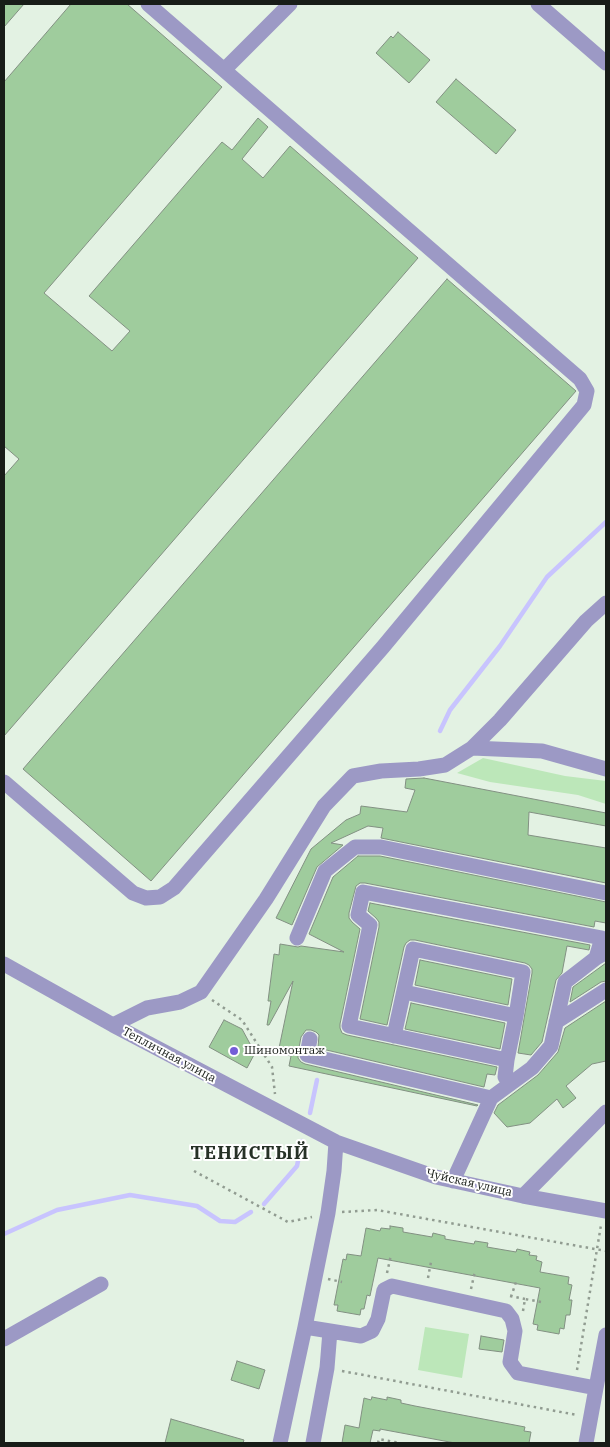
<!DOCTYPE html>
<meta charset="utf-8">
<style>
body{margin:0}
#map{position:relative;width:610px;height:1447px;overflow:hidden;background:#e3f2e3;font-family:"IBM Plex Serif",serif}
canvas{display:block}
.frame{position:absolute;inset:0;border:5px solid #181d18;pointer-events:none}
</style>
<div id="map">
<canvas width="610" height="1447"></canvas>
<div class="frame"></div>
</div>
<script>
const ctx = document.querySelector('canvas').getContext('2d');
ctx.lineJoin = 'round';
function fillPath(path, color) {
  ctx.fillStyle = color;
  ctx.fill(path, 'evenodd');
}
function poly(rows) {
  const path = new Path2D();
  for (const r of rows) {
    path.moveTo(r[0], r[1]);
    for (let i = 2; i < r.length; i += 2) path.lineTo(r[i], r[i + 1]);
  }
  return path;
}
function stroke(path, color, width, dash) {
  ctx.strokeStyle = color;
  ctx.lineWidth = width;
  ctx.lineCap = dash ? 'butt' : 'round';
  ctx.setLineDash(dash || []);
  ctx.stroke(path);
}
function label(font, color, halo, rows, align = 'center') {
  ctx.font = font + ' "IBM Plex Serif",serif';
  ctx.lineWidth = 4;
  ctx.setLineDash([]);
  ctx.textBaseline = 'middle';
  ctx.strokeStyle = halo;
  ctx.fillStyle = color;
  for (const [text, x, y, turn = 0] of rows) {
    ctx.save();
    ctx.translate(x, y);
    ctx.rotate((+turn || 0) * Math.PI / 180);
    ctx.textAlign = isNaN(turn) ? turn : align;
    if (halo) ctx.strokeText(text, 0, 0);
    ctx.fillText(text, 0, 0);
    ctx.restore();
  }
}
fillPath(poly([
 [483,758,565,776,606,781,606,804,578,795,490,782,457,773],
 [425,1327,469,1334,462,1378,418,1370]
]), '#bce7b9');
stroke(poly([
 [440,731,450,710,500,646,547,577,606,522],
 [310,1113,317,1080],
 [264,1204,297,1166,302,1141],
 [4,1234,57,1210,130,1195,197,1206,220,1221,235,1222,251,1212]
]), '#c8c4fe', 4.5);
const building = poly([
 [4,4,24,4,4,27,4,4],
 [71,4,127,4,222,87,44,293,112,351,130,331,89,296,222,142,232,150,258,118,268,127,242,159,263,178,290,146,418,258,4,736,4,476,19,459,4,446,4,82,71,4],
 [398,32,430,60,409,83,376,53,391,36,393,38,398,32],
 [456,79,516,130,496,154,436,102,456,79],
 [447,279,576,391,151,881,23,769,447,279],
 [424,778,606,813,606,826,529,812,528,835,606,848,606,883,381,838,383,828,368,826,331,843,343,845,317,867,292,925,276,918,311,849,346,820,360,814,361,806,407,812,415,790,405,788,406,779,424,778],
 [358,856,380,856,606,902,606,923,595,921,594,927,365,883,360,883,356,886,349,913,349,918,352,922,360,929,340,1024,340,1028,342,1033,347,1035,497,1067,495,1075,487,1074,484,1087,318,1048,319,1035,316,1032,311,1030,306,1030,301,1037,298,1053,298,1058,301,1062,305,1064,478,1105,477,1106,289,1066,291,1056,278,1053,293,981,269,1025,267,1025,271,1001,268,1001,274,954,279,955,280,944,298,947,301,946,344,952,309,934,333,877,358,856],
 [370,903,590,945,589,950,567,946,562,973,556,980,542,1042,531,1055,518,1053,532,973,532,969,529,965,525,963,415,940,410,940,406,943,404,947,387,1025,360,1019,379,927,379,922,376,918,368,911,370,903],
 [420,960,512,979,508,1005,415,985,420,960],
 [606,963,606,981,601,982,570,1002,573,987,606,963],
 [606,1001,606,1061,592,1064,566,1086,576,1098,563,1108,557,1099,530,1123,507,1127,494,1113,498,1105,538,1075,558,1052,565,1028,606,1001],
 [411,1003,505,1023,500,1049,405,1029,411,1003],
 [224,1020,242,1029,255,1053,247,1068,209,1047,224,1020],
 [390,1226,403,1228,403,1232,432,1237,433,1233,445,1236,445,1239,474,1244,475,1241,488,1243,487,1247,516,1252,517,1249,530,1252,529,1255,537,1256,536,1260,542,1262,540,1272,569,1277,568,1284,572,1285,569,1300,572,1300,570,1315,566,1315,564,1329,560,1328,559,1334,537,1330,538,1325,533,1324,540,1288,378,1258,370,1296,367,1295,364,1309,361,1309,360,1315,337,1311,338,1305,334,1305,343,1259,346,1260,347,1254,361,1256,366,1228,380,1231,381,1228,390,1229,390,1226],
 [481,1336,504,1340,502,1352,479,1349,481,1336],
 [237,1361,265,1370,259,1389,231,1380,237,1361],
 [372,1397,387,1400,387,1397,401,1400,401,1403,415,1406,525,1427,524,1431,531,1432,529,1443,455,1443,380,1429,380,1431,373,1430,370,1443,342,1443,345,1425,359,1428,364,1398,371,1400,372,1397],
 [171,1419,244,1440,243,1443,165,1443,171,1419]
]);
fillPath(building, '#9fcc9d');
stroke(building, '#829082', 1);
stroke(poly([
 [212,1000,242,1020,272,1067,275,1094],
 [194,1171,288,1222,312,1217],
 [342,1212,377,1210,606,1251],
 [387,1273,391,1255],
 [428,1278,431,1262],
 [328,1279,342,1282],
 [471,1289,475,1271],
 [510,1296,525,1299],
 [511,1297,517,1279],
 [523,1311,525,1299,541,1302],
 [577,1370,601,1225],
 [342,1371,577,1415],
 [378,1443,379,1439,400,1443]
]), '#919c91', 2.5, [2.5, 4]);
stroke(poly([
 [538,4,606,63],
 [224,70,290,4],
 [472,748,542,751,606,769],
 [4,782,133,893,146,898,160,897,174,888,383,647,584,405,587,391,580,379,148,4],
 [297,938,325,871,355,847,381,847,606,893],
 [4,964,113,1025,336,1142,436,1177,523,1196,606,1211],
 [556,1022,606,990],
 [113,1025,147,1008,180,1002,201,992,266,899,324,806,353,776,381,771,419,769,445,765,472,748,500,720,586,621,606,603],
 [394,1036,413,949,523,972,516,1016,404,992],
 [310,1039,307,1055,491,1098],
 [507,1060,516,1016],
 [510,1084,505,1077,507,1060,349,1026,370,925,358,915,363,892,602,938,596,958],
 [453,1181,491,1098,532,1068,551,1046,565,982,596,958,605,953],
 [523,1196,606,1112],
 [305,1327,361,1336,372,1331,378,1319,384,1290,392,1286,506,1311,512,1319,515,1331,510,1362,518,1373,596,1388,606,1335],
 [4,1339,101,1284],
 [280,1443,305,1327,328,1213,334,1171,336,1142],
 [313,1443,327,1368,330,1331],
 [586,1443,596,1388]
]), '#9c99c5', 15);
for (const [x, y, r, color] of [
 [234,1051,5,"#745dd7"]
]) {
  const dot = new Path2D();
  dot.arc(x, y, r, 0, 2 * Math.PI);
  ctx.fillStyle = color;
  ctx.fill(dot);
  stroke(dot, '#fff', 2);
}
label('12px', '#181d18', '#fff', [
 ["Шиномонтаж",244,1051]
], 'left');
label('12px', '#181d18', '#fff', [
 ["Тепличная улица",169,1055,28],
 ["Чуйская улица",469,1183,13]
]);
ctx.letterSpacing = '1px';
label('bold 18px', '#263126', '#fff', [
 ["ТЕНИСТЫЙ",250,1154]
]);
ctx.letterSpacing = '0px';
</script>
